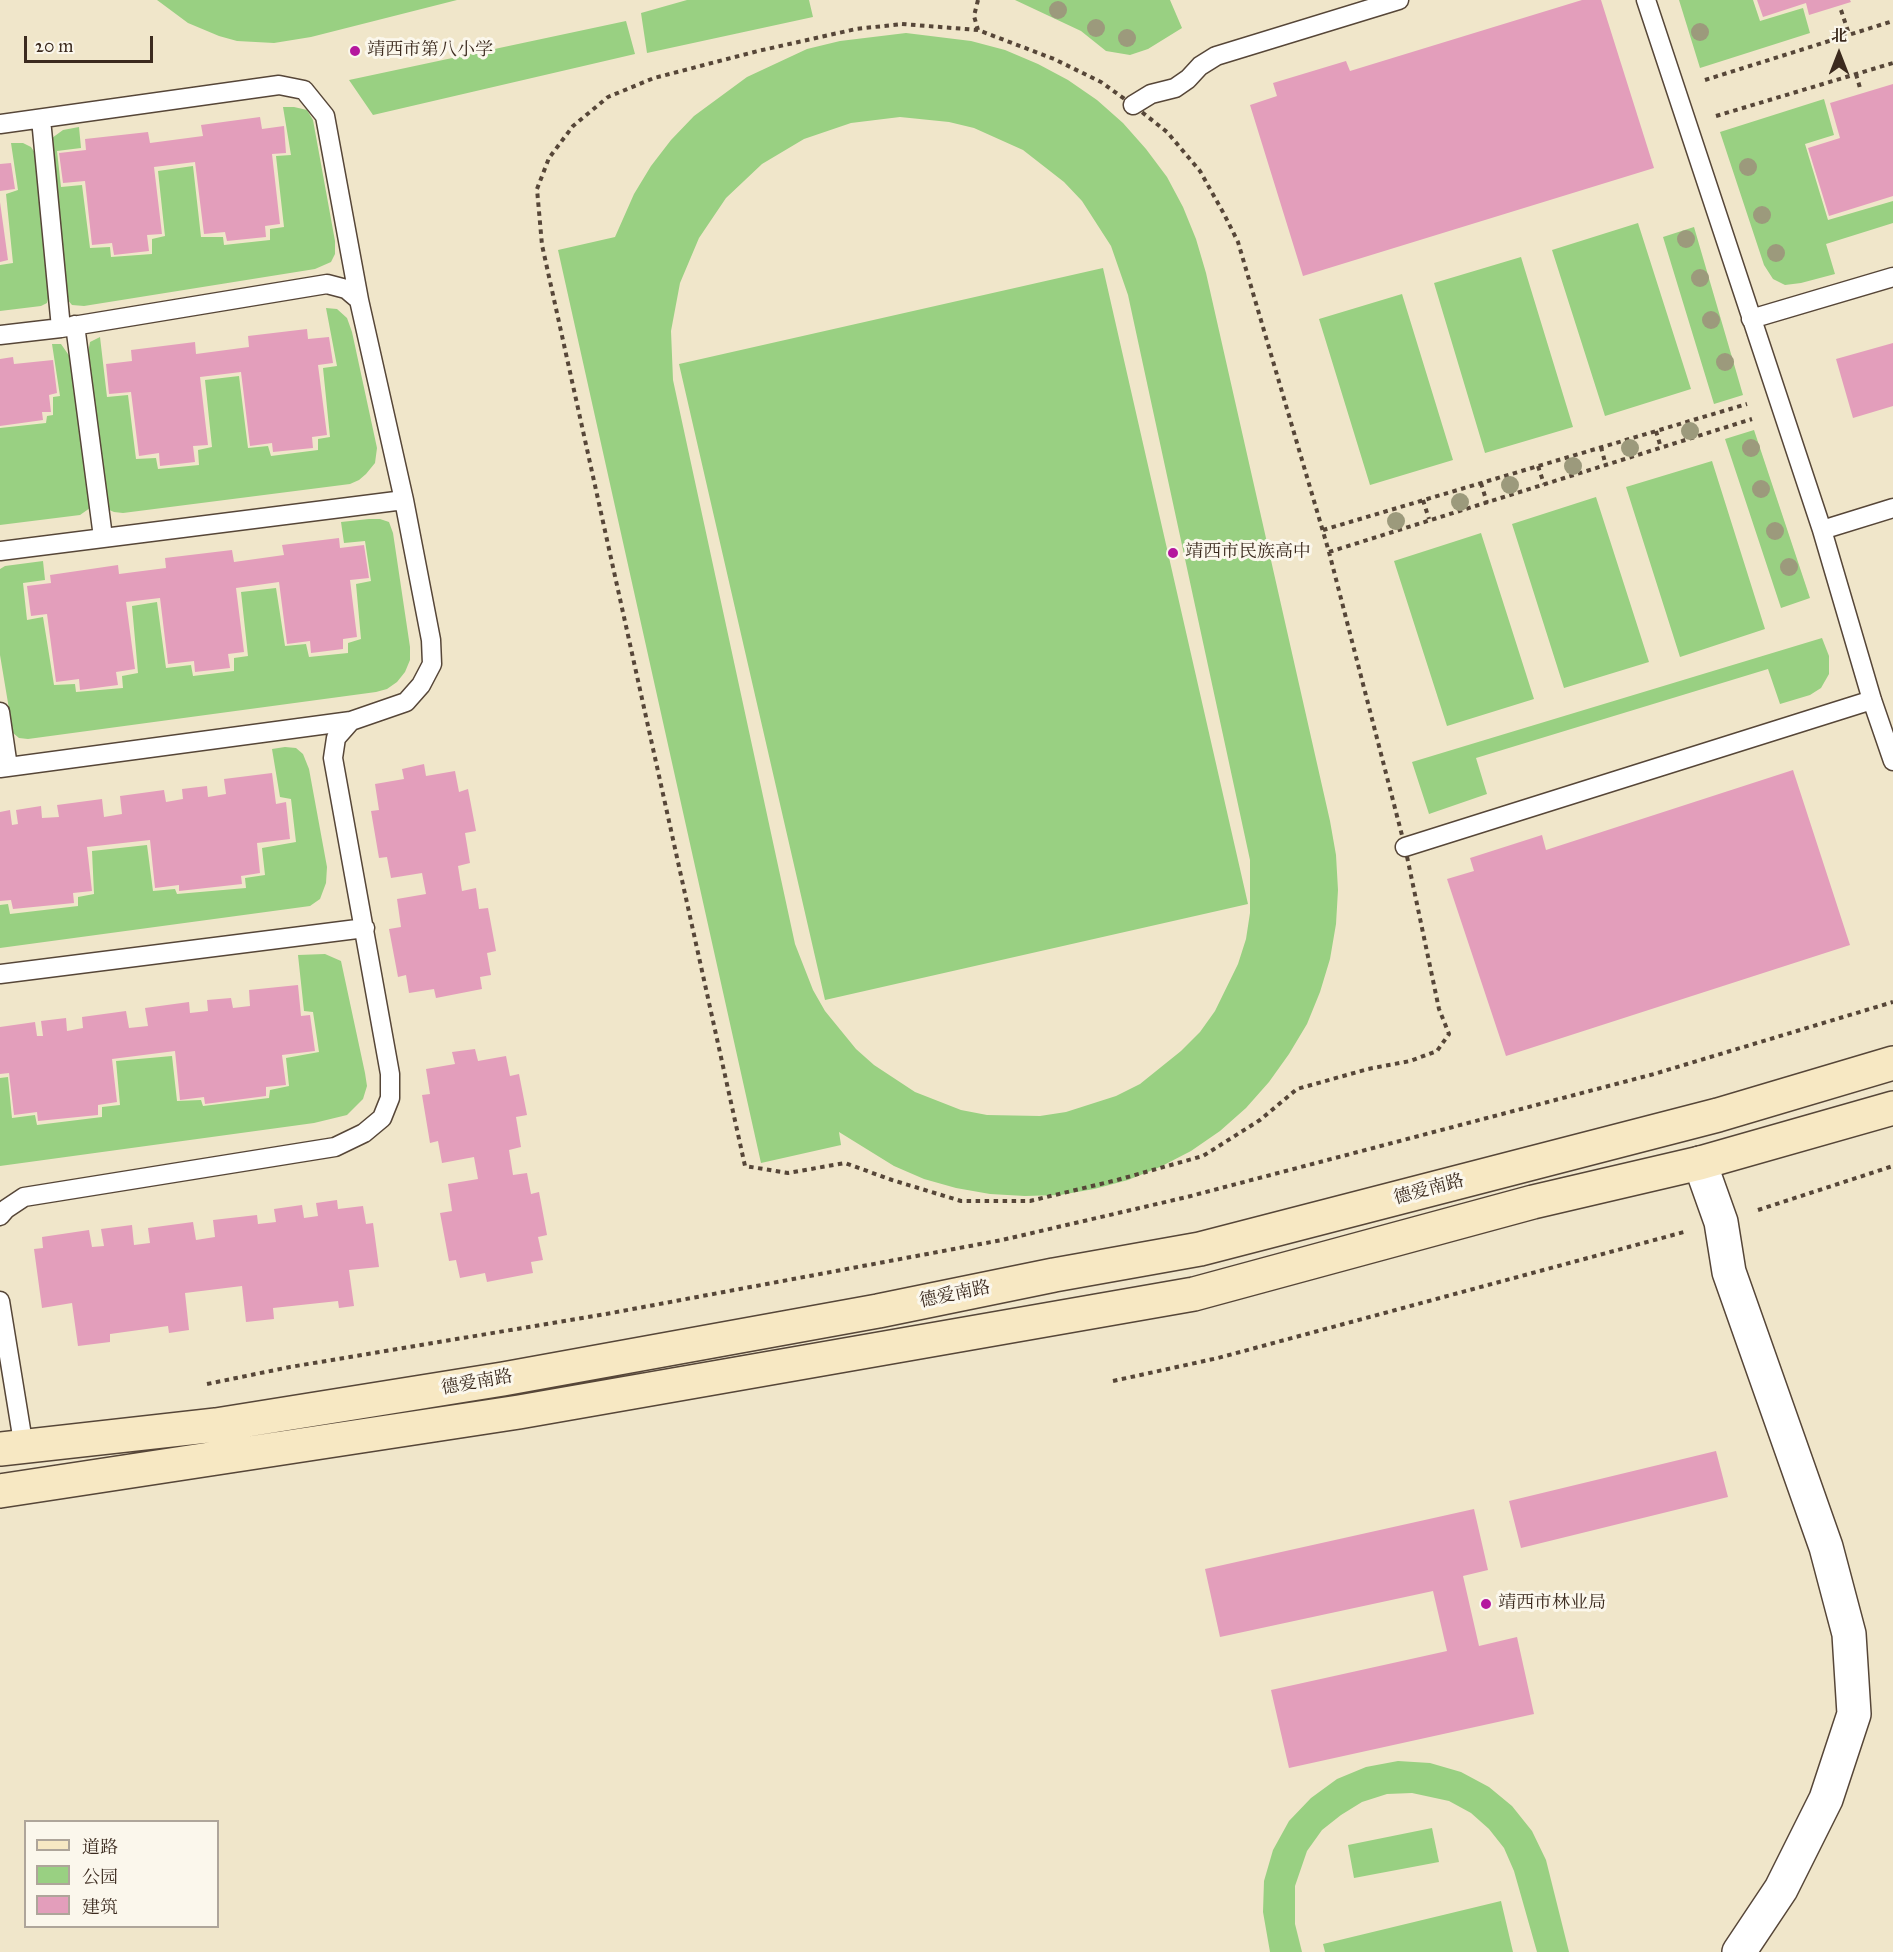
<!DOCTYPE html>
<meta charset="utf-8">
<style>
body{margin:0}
#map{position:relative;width:1893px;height:1952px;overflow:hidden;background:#f0e6ca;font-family:"IM FELL Great Primer","Noto Serif SC",serif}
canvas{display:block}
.legend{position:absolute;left:24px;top:1820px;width:195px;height:108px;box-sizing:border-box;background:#fbf7ec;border:2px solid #aea59a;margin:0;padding:8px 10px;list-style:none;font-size:18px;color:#3b2a1e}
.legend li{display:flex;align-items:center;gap:12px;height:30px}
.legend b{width:30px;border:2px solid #aea59a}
.north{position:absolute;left:1809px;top:24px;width:60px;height:60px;-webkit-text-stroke:4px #fbf7ec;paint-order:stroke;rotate:0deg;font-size:16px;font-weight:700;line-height:24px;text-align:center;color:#3b2a1e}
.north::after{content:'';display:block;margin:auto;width:21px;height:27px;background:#3b2a1e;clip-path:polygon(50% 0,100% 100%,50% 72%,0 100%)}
.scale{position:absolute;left:24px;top:36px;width:129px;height:27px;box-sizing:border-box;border:3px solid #3b2a1e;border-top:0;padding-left:8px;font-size:18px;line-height:21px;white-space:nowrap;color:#3b2a1e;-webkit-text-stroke:4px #fbf7ec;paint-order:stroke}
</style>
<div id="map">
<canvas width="1893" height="1952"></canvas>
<ul class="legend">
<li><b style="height:8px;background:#f7e8c3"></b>道路</li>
<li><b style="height:16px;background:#99d082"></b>公园</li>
<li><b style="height:16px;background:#e39ebb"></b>建筑</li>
</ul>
<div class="north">北</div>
<div class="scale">20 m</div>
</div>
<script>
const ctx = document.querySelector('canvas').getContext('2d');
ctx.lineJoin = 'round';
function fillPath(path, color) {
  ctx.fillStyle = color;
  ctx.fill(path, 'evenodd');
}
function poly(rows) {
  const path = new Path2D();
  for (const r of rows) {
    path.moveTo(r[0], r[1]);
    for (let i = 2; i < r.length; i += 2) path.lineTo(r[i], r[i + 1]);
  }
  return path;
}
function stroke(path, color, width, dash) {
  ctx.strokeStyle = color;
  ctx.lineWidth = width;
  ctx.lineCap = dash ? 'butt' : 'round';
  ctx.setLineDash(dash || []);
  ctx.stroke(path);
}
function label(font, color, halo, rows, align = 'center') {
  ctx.font = font + ' "IM FELL Great Primer","Noto Serif SC",serif';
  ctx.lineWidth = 6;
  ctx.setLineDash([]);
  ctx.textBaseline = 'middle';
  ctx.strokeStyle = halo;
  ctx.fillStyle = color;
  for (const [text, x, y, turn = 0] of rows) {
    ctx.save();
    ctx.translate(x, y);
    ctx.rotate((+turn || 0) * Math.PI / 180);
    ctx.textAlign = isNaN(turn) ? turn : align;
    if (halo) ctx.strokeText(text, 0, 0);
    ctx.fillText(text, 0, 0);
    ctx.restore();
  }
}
fillPath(poly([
 [157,0,457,0,311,37,274,43,237,41,219,36,188,23],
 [687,0,809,0,813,17,647,53,641,13],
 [1015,0,1170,0,1182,28,1148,49,1130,55,1106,51,1081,31],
 [1679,0,1753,0,1760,21,1803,8,1810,33,1700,68],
 [626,21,635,54,373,115,349,80],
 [906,33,971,41,1005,50,1038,64,1068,80,1097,100,1123,123,1146,149,1167,177,1183,207,1196,239,1206,273,1330,821,1336,855,1338,890,1336,924,1330,959,1320,992,1307,1024,1289,1054,1269,1082,1246,1108,1220,1131,1191,1151,1160,1167,1128,1180,1094,1189,1060,1195,1025,1196,990,1194,956,1188,924,1179,894,1166,839,1132,841,1145,761,1163,558,250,615,237,634,194,651,166,671,140,694,116,747,77,807,49,840,41],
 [900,117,949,122,974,128,1023,150,1064,182,1082,201,1111,246,1128,295,1250,860,1250,913,1246,939,1238,964,1215,1011,1200,1032,1181,1051,1140,1084,1116,1096,1066,1112,1040,1116,987,1115,961,1110,915,1092,874,1065,856,1049,825,1011,813,990,795,944,673,380,671,331,680,283,699,238,726,198,762,164,804,139,851,123],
 [1824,99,1834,135,1805,144,1828,220,1893,201,1893,223,1826,244,1835,274,1801,283,1785,285,1773,279,1764,265,1720,132],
 [283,107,294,107,307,110,313,120,335,241,335,254,331,262,315,269,84,306,72,305,66,298,49,148,52,138,63,130,79,127,81,148,57,151,61,187,82,185,90,248,110,247,111,257,152,254,152,239,165,236,158,171,193,166,201,237,223,237,224,245,270,240,270,229,284,227,276,156,291,155],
 [11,143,23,143,31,147,37,156,49,295,47,303,41,306,0,311,0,265,13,263,6,194,18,190],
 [1638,223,1691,389,1605,416,1552,250],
 [1694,227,1743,395,1714,404,1663,237],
 [1521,257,1573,427,1485,453,1434,283],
 [1103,268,1248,904,825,1000,679,364],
 [1402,294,1453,460,1370,485,1319,319],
 [326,308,337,309,347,318,352,332,377,448,375,463,366,474,359,480,350,484,123,513,114,512,107,509,88,353,90,342,100,337,107,397,128,395,136,459,156,458,158,469,199,465,198,450,212,447,205,380,239,376,248,448,268,446,271,456,318,450,318,439,330,437,323,368,337,366],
 [52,344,61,344,70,357,91,502,90,508,80,515,0,525,0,428,46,423,47,416,53,415,53,397,60,396],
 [1754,430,1810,598,1781,608,1725,439],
 [1712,461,1765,629,1680,657,1626,487],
 [1596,497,1649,662,1564,688,1512,524],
 [369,519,380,519,389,522,393,533,410,647,410,660,405,672,397,682,387,689,376,692,28,739,19,738,13,733,0,655,0,569,5,566,43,561,45,580,23,583,27,620,43,617,54,685,75,684,76,692,123,688,122,676,138,673,132,606,157,602,166,668,191,665,193,676,234,671,234,658,248,656,241,592,276,588,285,646,306,644,309,657,348,653,348,643,361,639,356,584,371,581,365,541,344,543,341,522],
 [1481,533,1534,699,1447,726,1394,561],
 [1822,638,1829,656,1829,674,1821,688,1810,695,1780,704,1768,669,1476,758,1487,794,1429,814,1412,762],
 [285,747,296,748,303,754,309,769,327,867,326,883,320,899,310,906,0,948,0,905,8,904,10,914,78,906,78,897,94,894,92,851,147,845,153,891,175,889,177,894,246,888,245,878,265,875,262,848,296,842,291,799,280,797,272,749],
 [325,954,341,961,365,1073,367,1086,363,1099,347,1115,314,1123,0,1166,0,1078,8,1077,12,1118,35,1115,37,1125,102,1117,102,1107,120,1105,116,1061,172,1056,177,1101,201,1100,203,1106,269,1098,270,1090,289,1086,286,1058,319,1052,313,1012,304,1011,298,955],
 [1398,1761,1430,1763,1461,1772,1489,1787,1512,1806,1532,1831,1546,1860,1569,1952,1537,1952,1514,1871,1504,1848,1489,1829,1471,1813,1449,1801,1412,1793,1387,1794,1362,1802,1341,1815,1322,1830,1307,1851,1295,1886,1295,1924,1302,1952,1270,1952,1263,1912,1264,1881,1273,1850,1289,1821,1311,1798,1337,1779,1366,1767],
 [1432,1828,1439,1862,1354,1878,1348,1845],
 [1501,1901,1513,1952,1325,1952,1323,1944]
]), '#99d082');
fillPath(poly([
 [1582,0,1601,0,1654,168,1303,276,1250,105,1277,96,1273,83,1346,61,1350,71],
 [1757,0,1850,0,1851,2,1809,15,1806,3,1763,17],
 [1893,84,1893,196,1829,216,1808,148,1840,138,1830,103],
 [260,117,262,129,284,126,286,153,272,154,280,224,265,226,266,237,227,241,225,232,204,234,195,162,154,167,162,234,147,235,149,251,114,255,112,243,92,245,85,181,63,183,59,153,86,150,85,139,148,132,150,143,203,136,201,125],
 [11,163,15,189,0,191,0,164],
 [0,202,8,260,0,262],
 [307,329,308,339,329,337,333,363,318,365,327,435,312,437,313,448,273,452,272,443,250,446,241,372,200,377,208,445,193,446,195,462,160,466,159,453,139,456,131,392,109,394,106,364,132,361,131,350,195,342,196,354,249,347,248,336],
 [1893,343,1893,406,1853,418,1836,359],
 [13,357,14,364,53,360,57,393,49,395,51,412,42,412,43,420,0,426,0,359],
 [339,538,340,548,364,545,369,578,350,580,357,637,343,639,343,649,311,653,310,641,287,644,279,582,236,588,244,652,228,654,230,668,195,672,194,661,168,664,160,598,126,602,135,669,116,672,118,685,80,690,79,679,56,682,47,614,31,616,27,586,51,583,50,575,118,565,119,574,166,568,165,558,232,550,234,562,284,555,282,545],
 [424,764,426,776,455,771,459,792,468,789,476,831,465,833,470,863,458,866,462,891,476,888,479,909,488,908,496,951,487,953,491,975,480,977,482,989,436,998,434,989,409,993,406,975,398,977,389,929,401,927,397,899,426,894,422,873,391,878,387,857,379,858,371,811,379,810,375,784,404,779,402,769],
 [1793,770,1850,945,1506,1056,1447,879,1474,871,1470,858,1542,835,1546,850],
 [272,773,276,804,286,802,290,839,257,843,260,873,241,876,242,884,179,891,179,885,155,888,150,840,87,847,92,891,73,893,74,903,13,909,11,900,0,901,0,812,10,810,12,825,18,824,16,810,41,806,42,818,59,817,57,805,102,799,104,817,122,814,120,796,164,790,166,802,183,799,182,789,207,786,208,797,226,794,224,779],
 [298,985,301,1016,310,1015,315,1051,282,1055,286,1085,266,1087,266,1096,205,1104,204,1097,180,1100,175,1051,112,1059,117,1102,98,1105,98,1115,38,1121,37,1112,14,1115,9,1073,0,1074,0,1027,35,1022,37,1036,43,1036,41,1021,66,1018,67,1031,83,1028,82,1017,126,1011,129,1028,148,1026,145,1008,189,1002,190,1013,208,1011,207,1000,231,998,233,1008,250,1006,249,990],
 [475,1049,478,1061,506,1056,510,1076,519,1074,527,1115,516,1117,521,1147,509,1150,513,1175,527,1173,531,1194,539,1192,547,1235,538,1237,543,1260,531,1262,533,1273,487,1282,485,1273,460,1278,456,1260,449,1261,440,1213,452,1211,448,1184,478,1179,474,1157,442,1163,438,1141,430,1143,422,1095,430,1094,426,1069,455,1064,452,1052],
 [337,1200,338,1209,363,1206,366,1224,373,1223,379,1267,349,1270,354,1306,339,1308,338,1301,273,1308,274,1319,246,1322,242,1286,185,1293,189,1330,169,1333,168,1326,110,1334,110,1342,78,1346,72,1303,42,1308,34,1249,43,1248,42,1237,89,1230,92,1247,104,1246,101,1229,132,1225,134,1245,150,1243,148,1228,193,1222,196,1240,215,1237,213,1220,257,1215,258,1224,276,1222,274,1209,302,1205,304,1218,318,1216,316,1203],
 [1716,1451,1728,1497,1521,1548,1509,1501],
 [1474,1509,1488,1570,1463,1576,1479,1646,1517,1637,1534,1714,1289,1768,1271,1690,1447,1651,1433,1591,1220,1637,1205,1569]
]), '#e39ebb');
const lane = poly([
 [1646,0,1822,530,1872,700,1893,761],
 [1133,105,1151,94,1175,88,1188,79,1200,66,1216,56,1399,0],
 [41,119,61,328],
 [0,124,279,85,304,90,325,116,359,300],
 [1751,319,1893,277],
 [75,325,103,537],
 [0,335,61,328,327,284,346,289,359,300,404,500,431,640,432,664,421,685,406,702,351,721,336,738,333,758,390,1074,390,1098,382,1118,364,1133,335,1147,24,1197,6,1209,0,1216],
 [1822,530,1893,508],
 [0,551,404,500],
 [0,712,8,767],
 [0,768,351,721],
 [1405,847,1872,700],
 [0,974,365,928],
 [0,1301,24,1448]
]);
const street = poly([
 [1700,1163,1721,1222,1729,1272,1826,1547,1849,1634,1854,1714,1826,1799,1781,1889,1739,1952]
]);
const secondary = poly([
 [0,1449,216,1425,503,1379,878,1311,1054,1275,1200,1249,1718,1115,1893,1063],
 [0,1491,519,1412,1194,1294,1533,1202,1700,1163,1893,1108]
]);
stroke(lane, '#564638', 21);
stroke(street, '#564638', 36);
stroke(secondary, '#564638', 36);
stroke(poly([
 [978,0,974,16,978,30],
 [1841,10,1849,34],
 [902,24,978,30,1054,59,1101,82,1133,105,1167,132,1200,171,1224,214,1238,242,1329,552,1405,847,1439,1009,1449,1034,1437,1051,1410,1061,1368,1069,1297,1089,1260,1120,1203,1156,1117,1180,1030,1201,961,1201,892,1180,845,1163,788,1173,745,1166,542,245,537,189,549,158,573,126,608,97,654,78,758,51,856,29,902,24],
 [1856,74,1860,88],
 [1705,80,1893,21],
 [1716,116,1893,63],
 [1656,431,1661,448],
 [1601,447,1606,466],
 [1538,466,1544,484],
 [1481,483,1487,503],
 [1423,500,1429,519],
 [1323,530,1747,404],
 [1329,552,1752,419],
 [1758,1210,1893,1166],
 [1113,1381,1218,1358,1684,1232],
 [207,1384,290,1367,606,1314,1002,1240,1187,1197,1654,1074,1893,1002]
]), '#564638', 4, [4.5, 4.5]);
stroke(lane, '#fff', 18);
stroke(street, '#fff', 33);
stroke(secondary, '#f7e8c3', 33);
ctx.fillStyle = '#9c9a7c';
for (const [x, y] of [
 [1058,10],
 [1096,28],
 [1700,32],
 [1127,38],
 [1748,167],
 [1762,215],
 [1686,239],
 [1776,253],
 [1700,278],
 [1711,320],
 [1725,362],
 [1690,431],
 [1630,448],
 [1751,448],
 [1573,466],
 [1510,485],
 [1761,489],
 [1460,502],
 [1396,521],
 [1775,531],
 [1789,567]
]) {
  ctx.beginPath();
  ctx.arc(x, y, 9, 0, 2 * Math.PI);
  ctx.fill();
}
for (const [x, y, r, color] of [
 [355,51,6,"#b5179e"],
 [1173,553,6,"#b5179e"],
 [1486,1604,6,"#b5179e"]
]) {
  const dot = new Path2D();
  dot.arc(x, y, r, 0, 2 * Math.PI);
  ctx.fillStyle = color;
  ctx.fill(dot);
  stroke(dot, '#fbf7ec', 2);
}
label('18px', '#3b2a1e', '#fbf7ec', [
 ["靖西市第八小学",367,51],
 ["靖西市民族高中",1185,553],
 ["靖西市林业局",1498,1604]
], 'left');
label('18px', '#3b2a1e', '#fbf7ec', [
 ["德爱南路",1429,1190,-15],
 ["德爱南路",955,1295,-12],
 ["德爱南路",477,1383,-10]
]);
</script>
